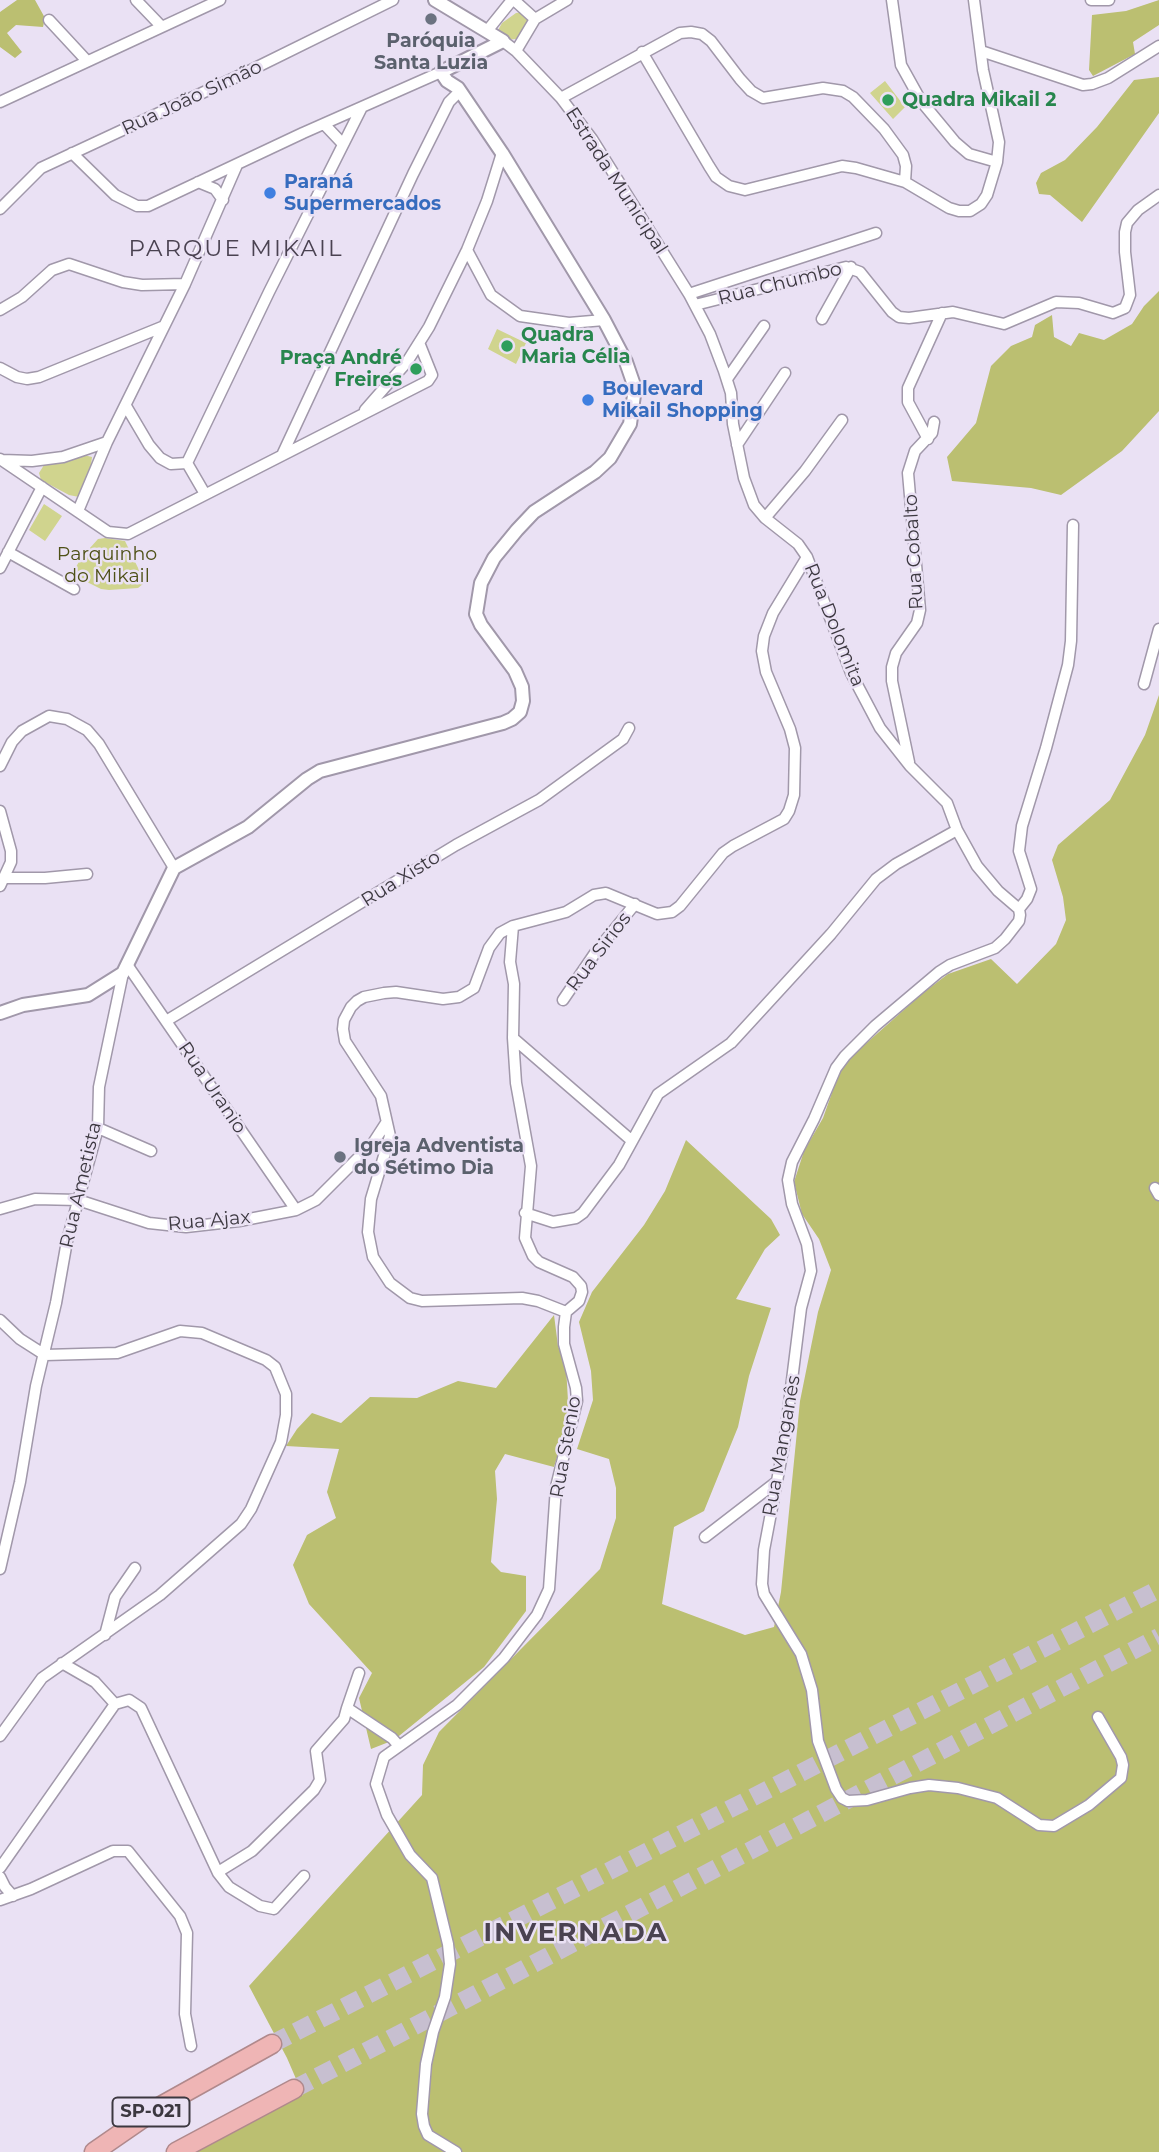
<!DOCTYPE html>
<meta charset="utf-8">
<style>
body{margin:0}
canvas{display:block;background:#eae1f4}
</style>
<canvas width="1159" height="2152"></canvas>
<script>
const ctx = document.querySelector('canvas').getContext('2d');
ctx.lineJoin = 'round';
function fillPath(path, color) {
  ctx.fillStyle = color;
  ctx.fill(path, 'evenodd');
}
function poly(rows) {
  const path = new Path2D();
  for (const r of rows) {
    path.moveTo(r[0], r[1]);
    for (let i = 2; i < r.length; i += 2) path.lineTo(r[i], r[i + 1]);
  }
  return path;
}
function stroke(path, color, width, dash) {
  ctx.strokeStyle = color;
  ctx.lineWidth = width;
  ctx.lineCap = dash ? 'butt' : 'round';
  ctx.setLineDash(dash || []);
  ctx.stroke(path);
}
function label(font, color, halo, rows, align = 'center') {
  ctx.font = font + ' Montserrat,sans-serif';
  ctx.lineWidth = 5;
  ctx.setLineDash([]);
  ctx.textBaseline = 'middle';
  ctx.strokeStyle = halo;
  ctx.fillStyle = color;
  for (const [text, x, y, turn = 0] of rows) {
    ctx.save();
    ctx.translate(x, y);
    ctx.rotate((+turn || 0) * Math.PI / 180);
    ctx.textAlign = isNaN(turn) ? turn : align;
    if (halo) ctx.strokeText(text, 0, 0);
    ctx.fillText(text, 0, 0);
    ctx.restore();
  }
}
fillPath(poly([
 [522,12,529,17,526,29,516,39,505,40,496,34,502,23,516,13],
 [885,81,905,107,893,119,870,93],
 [497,329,526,343,516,364,488,349],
 [84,455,92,457,90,473,79,497,69,495,41,480,39,473,44,465],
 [44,504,62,516,45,541,29,530],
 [105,538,125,541,140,572,143,584,138,588,109,590,101,589,87,582,78,583,76,567,81,558,98,539]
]), '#d0d48e');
fillPath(poly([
 [17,0,35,0,45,18,43,27,16,25,7,33,22,52,15,58,0,47,0,12],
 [1159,0,1159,25,1133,42,1135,54,1093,76,1089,70,1092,15,1126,11],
 [1159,77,1159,113,1082,222,1050,195,1039,194,1036,183,1041,173,1065,160,1097,127,1134,80],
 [1159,291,1159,411,1122,451,1061,495,1031,488,952,481,947,457,976,423,991,366,1011,346,1032,337,1035,325,1052,315,1054,337,1071,346,1079,333,1104,340,1132,324,1144,306],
 [1159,695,1159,2152,195,2152,303,2095,287,2058,249,1986,422,1795,423,1765,439,1732,600,1569,616,1518,616,1488,609,1459,577,1449,593,1400,591,1371,579,1322,592,1292,644,1225,665,1191,686,1140,771,1219,780,1235,765,1249,736,1299,771,1308,749,1376,738,1427,704,1511,674,1527,662,1604,745,1635,774,1627,781,1592,800,1401,818,1312,831,1270,819,1239,802,1214,794,1182,804,1151,823,1118,839,1073,853,1055,923,993,948,974,991,959,1017,984,1056,944,1066,920,1063,897,1052,860,1058,845,1110,800,1145,735],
 [554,1315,558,1346,566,1367,569,1418,554,1467,505,1454,495,1471,497,1499,491,1562,501,1572,526,1576,526,1611,484,1667,394,1740,371,1749,359,1698,372,1673,309,1604,293,1565,307,1535,336,1518,327,1492,339,1449,286,1446,297,1429,312,1413,341,1423,370,1397,417,1398,458,1381,496,1388]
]), '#bbbf71');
stroke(poly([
 [272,2044,1159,1589],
 [294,2089,1159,1637]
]), '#c7bfd0', 18, [18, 9]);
const minor = poly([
 [136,0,161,26],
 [514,0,535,19],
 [892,0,901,65,921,101,955,142,969,154,997,162],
 [1091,0,1109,0],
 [49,20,87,61],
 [487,31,512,0],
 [503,41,516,51,561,98,592,139,689,294,710,334,724,371,731,393,733,424,744,478,754,505,765,518,798,544,807,557,851,673,880,728,910,766,947,803,957,830,977,866,998,891,1019,909,1020,915,1019,921,1005,939,995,948,950,965,939,972,875,1026,845,1056,836,1068,814,1119,792,1162,788,1180,792,1204,807,1244,811,1271,801,1308,784,1444,764,1550,762,1584,764,1594,801,1654,812,1690,818,1741,836,1789,842,1798,848,1801,867,1800,910,1788,929,1785,958,1788,997,1798,1039,1825,1054,1826,1089,1805,1121,1778,1123,1765,1121,1757,1098,1717],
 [516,51,535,19,567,0],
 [981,51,1083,85,1092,84,1108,78,1159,46],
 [642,52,709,166,716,177,729,186,745,190,842,166,856,168,905,182,949,208,959,211,970,211,981,204,987,195,997,162,999,142,983,70,974,0],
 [561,98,680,33,691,32,702,34,711,41,740,79,751,91,763,98,823,88,843,91,853,97,884,129,903,155,906,166,905,182],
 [0,102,220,0],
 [324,124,342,143],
 [72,153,115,195,137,206,148,206,303,133,441,72],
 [198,182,215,189,223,200],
 [0,209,41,168,247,72,393,0],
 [467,250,491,295,520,316,569,323,604,320],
 [689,294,876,233],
 [695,305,846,267,860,272,892,312,899,317,909,318,953,312,1004,324,1056,302,1079,303,1113,313,1125,308,1130,295,1125,252,1125,232,1127,223,1138,210,1159,195],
 [0,310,22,297,52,270,69,264,123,282,142,285,185,284],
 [822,319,851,267],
 [0,368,17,377,27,379,39,377,162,327],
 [727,379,764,326],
 [126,406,149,445,160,458,171,464,187,463,205,494],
 [365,410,407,362,429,327,467,250,487,201,502,153],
 [928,439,908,402,908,388,942,313],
 [737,445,785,373],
 [283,453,413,174,449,102,460,91],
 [0,459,108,532,128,534,428,381,432,375,420,345],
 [2,460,32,461,63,457,107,442],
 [187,463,269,292,361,109],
 [78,511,107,442,185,284,237,165],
 [765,518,805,471,842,420],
 [8,552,74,589],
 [0,568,42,487],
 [1144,684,1159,629],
 [909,762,892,681,892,667,896,653,917,623,920,610,908,473,915,451,932,433,934,422],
 [0,766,12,742,22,731,49,716,67,719,87,730,99,744,174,868],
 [0,811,11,851,11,862,0,886],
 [5,878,45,878,87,874],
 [1019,909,1027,899,1031,889,1019,851,1022,826,1046,748,1068,665,1071,641,1073,525],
 [128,966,296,1210],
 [563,1000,595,953,635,904],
 [166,1021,456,845,539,800,623,739,629,728],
 [513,1038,631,1140],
 [98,1128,151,1151],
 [1155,1188,1159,1195],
 [0,1209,35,1199,78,1200,149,1223,186,1227,239,1221,296,1210,316,1200,373,1143,386,1123],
 [525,1213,553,1222,576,1218,583,1213,619,1165,658,1094,731,1043,831,934,876,879,896,864,957,830],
 [566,1312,538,1301,522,1298,422,1301,410,1298,390,1283,373,1257,368,1232,371,1199,390,1136,381,1096,345,1041,343,1029,344,1020,351,1007,357,1001,364,997,384,993,396,992,443,999,459,997,474,988,489,948,500,933,513,926,566,912,594,895,606,893,657,914,672,912,680,906,723,853,733,846,784,819,789,811,794,795,795,748,790,729,766,672,762,651,764,636,773,613,807,557],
 [0,1320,20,1339,45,1355],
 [705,1537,775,1483],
 [0,1569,20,1482,36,1386,56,1303,67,1241,98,1128,99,1087,123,973],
 [105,1635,115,1597,135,1568],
 [62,1663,95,1682,115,1704],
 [359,1673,347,1708,392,1738,399,1746],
 [0,1736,42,1678,160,1595,241,1524,251,1509,281,1442,286,1415,286,1394,275,1367,266,1360,202,1333,180,1331,117,1353,45,1355],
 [0,1868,115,1704,129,1700,141,1708,218,1873,229,1887,260,1906,274,1909,304,1876],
 [218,1872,252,1851,314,1790,320,1780,316,1751,344,1719,347,1708],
 [0,1877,5,1887,13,1896],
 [0,1900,31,1889,113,1851,128,1851,180,1916,187,1933,185,2014,191,2046],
 [456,2152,428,2135,424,2126,422,2114,426,2064,433,2032,445,1997,450,1964,448,1944,432,1878,410,1855,387,1815,376,1784,384,1757,457,1705,504,1658,537,1615,549,1589,556,1487,577,1401,576,1388,564,1344,564,1327,566,1312,579,1301,582,1292,581,1286,573,1277,539,1262,533,1256,525,1238,531,1166,516,1083,513,1038,514,984,510,962,513,926]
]);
const tertiary = poly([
 [435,0,503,41],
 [0,1013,23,1005,88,995,123,973,174,868,248,827,307,779,320,771,503,723,512,719,520,712,523,701,522,687,515,671,481,625,476,614,481,583,494,558,517,530,534,512,595,472,610,458,630,424,635,388,626,362,604,320,502,153,458,88,447,81,441,72,503,41]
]);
const motorway = poly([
 [94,2152,159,2107,272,2044],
 [176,2152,294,2089]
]);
stroke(minor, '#a198aa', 13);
stroke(tertiary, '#a198aa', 16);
stroke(motorway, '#b0898c', 21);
stroke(minor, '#fff', 10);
stroke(tertiary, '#fff', 12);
stroke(motorway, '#efb5b5', 18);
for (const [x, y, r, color] of [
 [431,19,7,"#6b7280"],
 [888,100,7,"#2e9e5b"],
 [270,193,7,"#3f7fe0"],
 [507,346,7,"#2e9e5b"],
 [416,369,7,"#2e9e5b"],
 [588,400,7,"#3f7fe0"],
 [340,1157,7,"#6b7280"]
]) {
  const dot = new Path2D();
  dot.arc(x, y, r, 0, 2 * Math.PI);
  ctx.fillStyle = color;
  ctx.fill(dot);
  stroke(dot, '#eae1f4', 2.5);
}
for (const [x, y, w] of [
 [151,2112,77]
]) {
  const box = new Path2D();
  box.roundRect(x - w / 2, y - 14.5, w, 29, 5);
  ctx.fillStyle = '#eae1f4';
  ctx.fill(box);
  stroke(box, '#3c3840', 2);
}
label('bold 18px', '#3c3840', null, [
 ["SP-021",151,2112]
]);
label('bold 19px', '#5b616d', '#eae1f4', [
 ["Paróquia",431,41],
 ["Santa Luzia",431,63],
 ["Igreja Adventista",354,1146,"left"],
 ["do Sétimo Dia",354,1168,"left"]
]);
label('19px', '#3c3840', '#eae1f4', [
 ["Rua João Simão",192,98,-25],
 ["Estrada Municipal",616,181,57],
 ["Rua Chumbo",780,284,-14],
 ["Rua Cobalto",914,552,-93],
 ["Rua Dolomita",834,625,68],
 ["Rua Xisto",401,879,-32],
 ["Rua Sirios",599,952,-53],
 ["Rua Uranio",212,1088,56],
 ["Rua Ametista",81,1185,-77],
 ["Rua Ajax",209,1221,-5],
 ["Rua Manganês",782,1446,-80],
 ["Rua Stenio",566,1447,-80]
]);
label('bold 19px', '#27864d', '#eae1f4', [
 ["Quadra Mikail 2",902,100],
 ["Quadra",521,335],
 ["Maria Célia",521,357],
 ["Praça André",402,358,"right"],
 ["Freires",402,380,"right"]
], 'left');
label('bold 19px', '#366cbe', '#eae1f4', [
 ["Paraná",284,182],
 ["Supermercados",284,204],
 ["Boulevard",602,389],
 ["Mikail Shopping",602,411]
], 'left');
label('19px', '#4e5016', '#eae1f4', [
 ["Parquinho",107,554],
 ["do Mikail",107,576]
]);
ctx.letterSpacing = '2px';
label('23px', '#4a4251', '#eae1f4', [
 ["PARQUE MIKAIL",236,249]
]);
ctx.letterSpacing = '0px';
ctx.letterSpacing = '2px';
label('bold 26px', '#4a4251', '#eae1f4', [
 ["INVERNADA",576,1933]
]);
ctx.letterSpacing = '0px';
</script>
